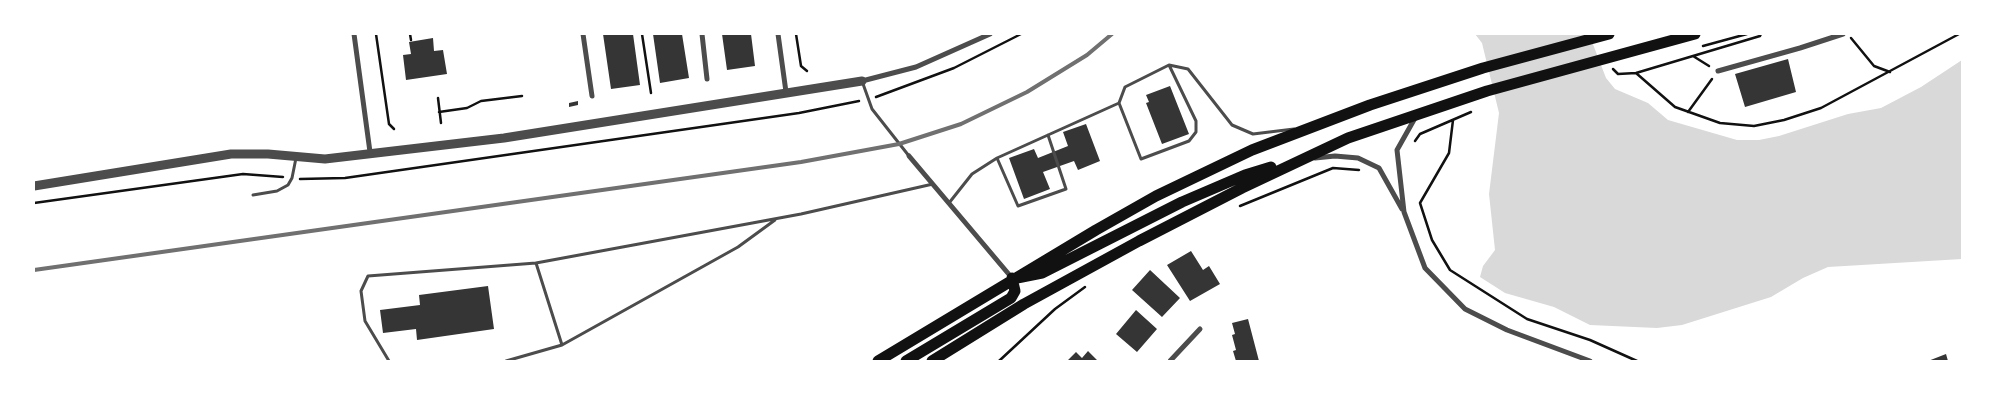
<!DOCTYPE html>
<style>
body{margin:0}
#map{position:relative;width:1996px;height:395px;overflow:hidden;background:#fff;font-family:Spectral,serif}
canvas{display:block}
.frame{position:absolute;inset:0;border:35px solid #fff;pointer-events:none}
</style>
<div id="map">
<canvas width="1996" height="395"></canvas>
<div class="frame"></div>
</div>
<script>
const ctx = document.querySelector('canvas').getContext('2d');
ctx.lineJoin = 'round';
function fillPath(path, color) {
  ctx.fillStyle = color;
  ctx.fill(path, 'evenodd');
}
function poly(rows) {
  const path = new Path2D();
  for (const r of rows) {
    path.moveTo(r[0], r[1]);
    for (let i = 2; i < r.length; i += 2) path.lineTo(r[i], r[i + 1]);
  }
  return path;
}
function stroke(path, color, width, dash) {
  ctx.strokeStyle = color;
  ctx.lineWidth = width;
  ctx.lineCap = dash ? 'butt' : 'round';
  ctx.setLineDash(dash || []);
  ctx.stroke(path);
}
fillPath(poly([
 [1475,34,1589,34,1606,78,1615,89,1648,103,1668,120,1737,140,1759,140,1779,136,1848,114,1881,108,1921,87,1962,60,1962,259,1828,267,1803,278,1771,297,1682,325,1657,328,1590,325,1554,307,1505,293,1480,277,1483,266,1495,250,1489,194,1499,113,1482,43]
]), '#d9d9d9');
fillPath(poly([
 [603,34,633,34,640,85,611,89],
 [653,34,682,34,689,78,660,83],
 [722,34,751,34,755,66,727,70],
 [433,38,434,51,443,50,447,74,406,80,403,55,411,54,409,42],
 [1788,59,1796,92,1745,107,1735,74],
 [1170,86,1189,134,1162,144,1146,103,1149,102,1146,95],
 [578,101,578,105,569,107,569,103],
 [1086,124,1100,161,1078,170,1074,161,1043,172,1050,189,1024,199,1009,158,1034,149,1038,158,1068,146,1063,132],
 [1191,251,1203,270,1209,266,1220,284,1190,301,1167,265],
 [1150,270,1180,298,1162,317,1132,290],
 [488,286,494,329,417,340,416,329,383,333,380,310,420,305,419,295],
 [1136,310,1157,329,1137,352,1116,334],
 [1248,319,1259,361,1236,361,1233,351,1236,350,1232,335,1235,334,1232,323],
 [1088,351,1098,361,1067,361,1076,352,1082,358],
 [1946,354,1948,361,1928,361]
]), '#353535');
stroke(poly([
 [376,34,389,124,394,129],
 [410,34,411,40],
 [642,34,651,93],
 [796,34,801,66,807,71],
 [1851,38,1874,66,1890,72],
 [1703,46,1747,34],
 [1693,56,1709,66],
 [1613,69,1618,74,1636,73,1760,36,1761,34],
 [1636,73,1675,107,1720,123,1754,126,1784,120,1821,108,1959,34],
 [876,97,954,68,1021,34],
 [438,98,441,123],
 [439,112,467,108,481,101,522,96],
 [1688,112,1712,79],
 [1453,120,1449,153,1420,203,1432,240,1450,270,1527,319,1590,340,1637,361],
 [1415,141,1420,134,1471,112],
 [300,179,345,178,799,113,859,101],
 [34,203,243,174,283,177],
 [1240,206,1333,168,1359,170],
 [999,361,1055,309,1085,287]
]), '#111', 2.5);
stroke(poly([
 [1169,65,1196,121,1196,132,1189,141,1141,159,1119,103,1125,87,1169,65,1188,69,1232,125,1253,134,1294,129],
 [862,81,872,109,909,156],
 [997,158,1018,206,1066,189,1048,135],
 [253,195,277,191,288,185,292,178,296,158],
 [949,203,972,174,997,158,1119,103],
 [536,263,562,345],
 [389,361,365,321,361,291,368,276,536,263,801,214,933,184],
 [506,361,562,345,738,247,775,220]
]), '#4c4c4c', 3);
stroke(poly([
 [354,34,370,152],
 [583,34,592,96],
 [702,34,707,79],
 [778,34,786,92],
 [1718,71,1800,48,1843,34],
 [862,81,916,67,990,34],
 [1415,118,1397,150,1404,212,1425,268,1465,309,1507,330,1590,361],
 [909,156,1012,278],
 [1315,158,1335,156,1358,158,1379,168,1402,209],
 [1170,361,1200,329]
]), '#4c4c4c', 5);
stroke(poly([
 [34,186,231,154,268,154,325,159,504,138,862,81]
]), '#4c4c4c', 9);
stroke(poly([
 [1017,278,1042,273,1182,202,1245,175,1271,167],
 [878,361,1096,230,1156,196,1252,150,1370,105,1483,68,1609,34],
 [906,361,1011,298,1015,291,1012,278],
 [932,361,1024,304,1139,241,1242,188,1348,138,1487,91,1695,34]
]), '#111', 11);
stroke(poly([
 [34,270,801,162,899,144,961,124,1027,92,1087,55,1112,34]
]), '#707070', 4);
</script>
